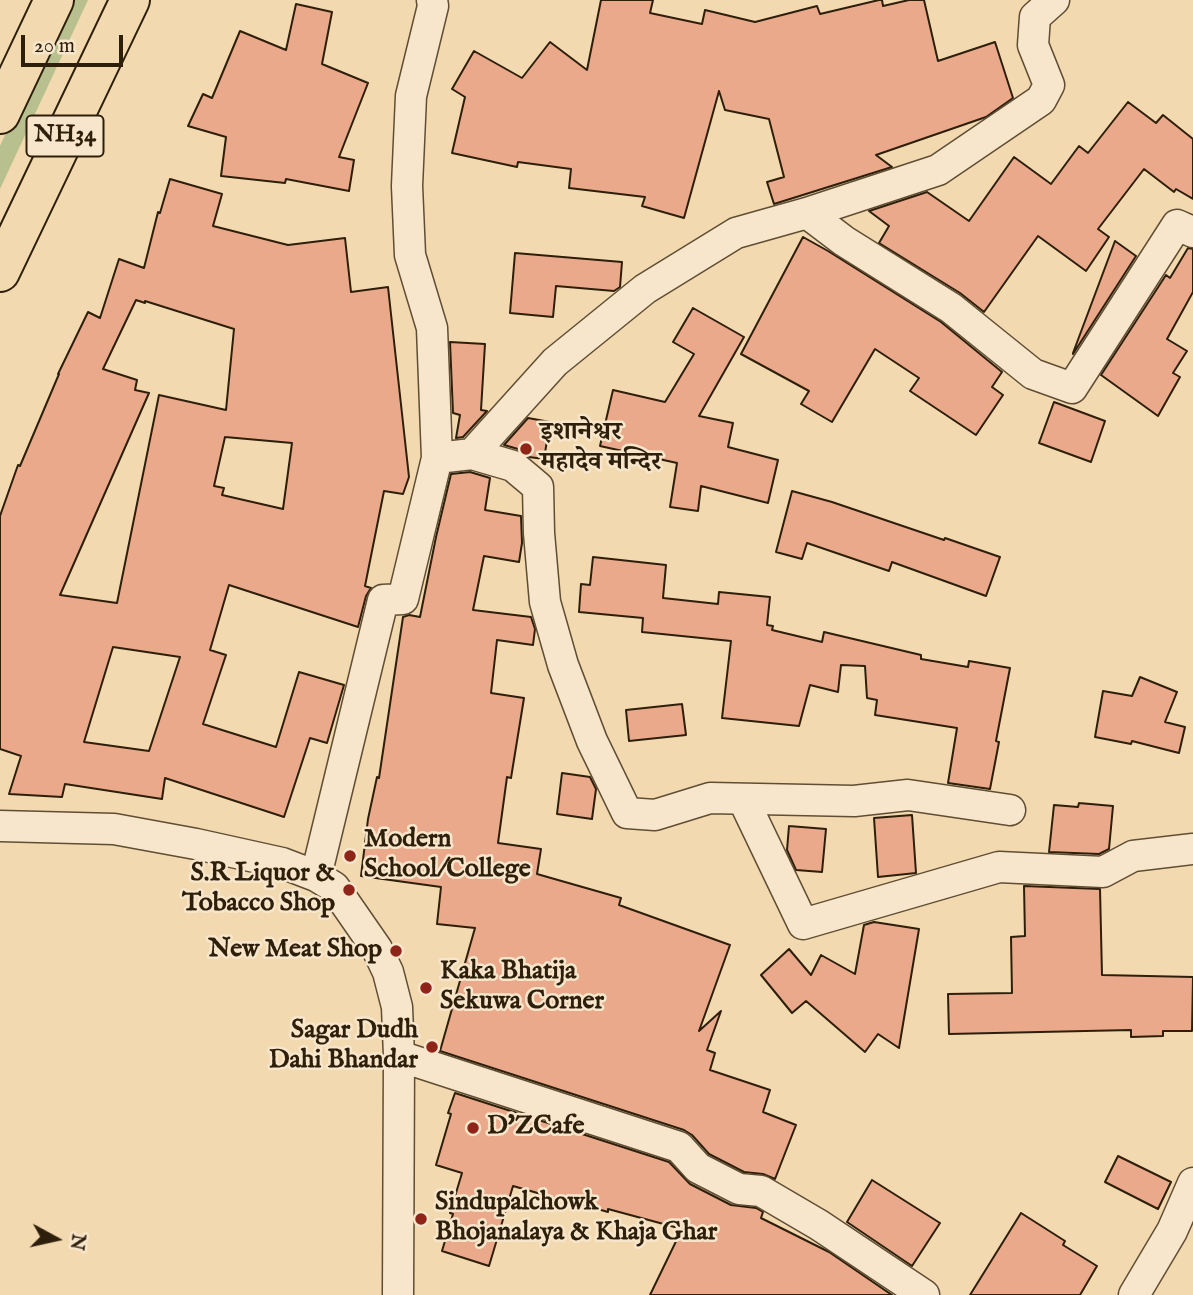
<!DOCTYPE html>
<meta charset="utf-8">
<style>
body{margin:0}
#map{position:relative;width:1193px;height:1295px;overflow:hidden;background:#f2d9b0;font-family:"IM FELL English",serif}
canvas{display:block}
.north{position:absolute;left:21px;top:1204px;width:70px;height:70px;-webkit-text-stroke:5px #f7e6cc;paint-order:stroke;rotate:98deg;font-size:19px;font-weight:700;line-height:28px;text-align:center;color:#2e1f0b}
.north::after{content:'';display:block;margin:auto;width:24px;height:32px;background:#2e1f0b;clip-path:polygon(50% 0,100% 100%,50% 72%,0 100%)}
.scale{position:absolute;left:21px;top:35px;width:102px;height:32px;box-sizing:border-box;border:4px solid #2e1f0b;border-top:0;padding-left:9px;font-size:21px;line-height:24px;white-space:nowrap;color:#2e1f0b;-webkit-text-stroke:5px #f7e6cc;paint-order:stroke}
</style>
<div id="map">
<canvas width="1193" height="1295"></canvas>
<div class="north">N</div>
<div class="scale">20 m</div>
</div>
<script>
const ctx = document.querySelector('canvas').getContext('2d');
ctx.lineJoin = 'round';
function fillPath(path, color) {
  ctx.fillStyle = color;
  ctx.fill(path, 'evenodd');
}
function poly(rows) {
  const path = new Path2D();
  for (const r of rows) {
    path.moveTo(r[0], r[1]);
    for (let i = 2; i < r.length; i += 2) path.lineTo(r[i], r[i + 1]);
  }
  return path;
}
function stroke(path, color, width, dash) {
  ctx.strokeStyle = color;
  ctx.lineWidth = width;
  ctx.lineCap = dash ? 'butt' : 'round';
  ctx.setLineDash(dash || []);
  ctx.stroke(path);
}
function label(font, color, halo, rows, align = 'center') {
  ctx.font = font + ' "IM FELL English","Noto Serif Devanagari",serif';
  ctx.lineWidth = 5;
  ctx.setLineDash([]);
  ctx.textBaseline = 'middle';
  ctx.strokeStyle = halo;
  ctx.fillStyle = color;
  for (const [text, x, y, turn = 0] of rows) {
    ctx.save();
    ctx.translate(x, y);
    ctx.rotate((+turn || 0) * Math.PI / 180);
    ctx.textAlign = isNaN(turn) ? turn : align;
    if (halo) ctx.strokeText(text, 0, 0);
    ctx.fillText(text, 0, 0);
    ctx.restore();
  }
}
fillPath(poly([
 [67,0,88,0,0,189,0,146]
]), '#b7c08e');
const building = poly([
 [601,0,653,0,650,13,702,24,705,10,755,22,817,6,820,14,879,0,882,0,883,6,909,0,924,0,938,61,995,42,1013,98,986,117,876,155,892,167,774,204,767,182,784,177,769,119,725,110,719,91,684,218,642,206,645,197,569,188,571,169,518,162,517,167,452,153,465,97,452,89,474,51,522,78,550,42,587,70,601,0],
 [296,4,332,12,322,64,368,83,339,157,354,160,349,191,286,179,285,183,221,176,226,137,188,126,203,94,212,98,240,31,286,50,296,4],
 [1128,102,1156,123,1163,115,1193,139,1193,199,1176,189,1174,192,1144,169,1098,229,1109,237,1086,271,1038,236,984,312,960,293,879,243,889,226,869,211,927,192,969,221,1014,157,1051,184,1079,146,1088,153,1128,102],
 [170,179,222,194,213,226,288,245,345,238,351,292,388,287,409,477,403,494,384,491,365,586,371,588,366,596,358,627,229,585,210,650,226,655,203,724,276,747,299,672,344,685,327,743,310,738,284,817,165,778,162,799,65,784,62,797,9,794,21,756,0,749,0,516,18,465,20,466,59,374,58,374,88,312,100,318,119,259,144,268,158,212,160,213,170,179],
 [136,300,145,303,145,301,234,329,226,410,159,395,117,603,60,595,149,393,135,390,137,380,103,369,136,300],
 [225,437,292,443,283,509,222,495,224,488,214,486,225,437],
 [113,647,180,657,149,751,84,742,113,647],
 [803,237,828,251,941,322,1002,372,992,387,1003,395,976,435,910,391,919,378,875,349,832,422,801,404,809,391,741,354,803,237],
 [1115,241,1136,256,1073,354,1073,353,1115,241],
 [1188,248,1193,249,1193,292,1167,339,1187,351,1173,373,1180,377,1158,416,1101,375,1166,275,1170,278,1188,248],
 [515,253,622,262,620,287,614,291,556,286,553,317,510,313,515,253],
 [693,308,744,337,699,416,733,423,728,447,778,460,768,503,701,486,698,511,670,507,677,463,600,446,613,390,665,402,694,354,673,342,693,308],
 [450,342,485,344,481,410,487,411,463,437,456,438,460,415,453,413,450,342],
 [1054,402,1105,421,1091,462,1039,443,1054,402],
 [528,418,550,422,544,459,529,457,518,449,504,445,528,418],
 [470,472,490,478,485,510,521,516,522,543,519,562,484,556,473,610,531,617,535,629,533,645,497,640,491,693,524,698,511,778,507,777,498,843,541,849,537,874,621,898,619,905,730,945,699,1031,721,1011,707,1050,715,1053,710,1070,770,1090,763,1112,796,1125,775,1179,763,1174,744,1172,709,1154,692,1135,684,1130,440,1051,475,928,437,924,441,887,361,876,368,819,377,777,379,778,403,617,409,615,420,617,436,537,451,474,470,472],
 [792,491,832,502,944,540,945,538,1000,557,986,596,892,562,889,571,807,543,802,559,776,552,792,491],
 [593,557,666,565,663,598,718,604,719,592,770,597,767,625,773,626,772,630,822,642,824,632,921,655,921,659,968,667,969,661,1010,668,996,741,999,742,990,789,948,783,957,728,875,715,877,700,867,698,865,666,841,665,838,692,810,685,799,726,722,718,731,641,642,632,643,618,579,612,581,584,590,585,593,557],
 [1140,677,1177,692,1165,722,1185,727,1179,753,1132,741,1131,744,1095,737,1103,691,1132,696,1140,677],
 [682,704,686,735,629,741,626,710,682,704],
 [562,773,590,777,596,789,592,819,557,814,562,773],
 [1079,803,1113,806,1109,849,1099,854,1049,852,1054,805,1078,807,1079,803],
 [912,815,916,873,878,877,874,818,912,815],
 [789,826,826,829,822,872,796,870,787,850,789,826],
 [1024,886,1100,889,1102,975,1193,977,1192,1031,1163,1031,1163,1036,1131,1037,1131,1030,949,1034,948,994,1012,993,1011,937,1025,936,1024,886],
 [874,922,919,929,899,1048,878,1034,865,1052,806,1001,792,1013,761,975,789,949,811,975,821,955,855,974,864,925,874,922],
 [455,1093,669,1162,690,1184,731,1205,756,1208,763,1212,761,1218,829,1252,892,1295,650,1295,682,1229,608,1209,608,1212,556,1197,555,1198,513,1186,489,1266,442,1251,453,1214,450,1213,462,1173,436,1165,451,1114,448,1113,455,1093],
 [1118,1156,1171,1182,1158,1209,1105,1182,1118,1156],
 [872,1180,940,1223,912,1266,847,1222,872,1180],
 [1021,1213,1065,1241,1063,1245,1097,1266,1080,1295,970,1295,1021,1213]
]);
fillPath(building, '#e9a98a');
stroke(building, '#2e1f0b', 2);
const street = poly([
 [807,213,844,241,951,308,1033,374,1072,388,1177,225,1193,232],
 [472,454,513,466,538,487,539,533,545,602,563,665,592,741,627,813,655,815,710,798,854,801,908,795,1010,810],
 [437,458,472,454,555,362,645,289,736,233,807,213,938,170,1041,100,1049,85,1033,45,1035,17,1054,0],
 [743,799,803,924,999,867,1103,872,1133,856,1193,849],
 [0,826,114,829,196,844,282,863,316,876,334,887,377,949,388,972,397,1007,399,1056,398,1295],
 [316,876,383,600,403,599,437,458,432,328,410,255,407,186,411,96,433,6,432,0],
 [399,1056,679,1147,698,1168,739,1189,761,1191,819,1225,924,1295],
 [1134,1295,1172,1231,1193,1183]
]);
const highway = poly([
 [0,114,54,0],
 [0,272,130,0]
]);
stroke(street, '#5f4e34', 33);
stroke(highway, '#2e1f0b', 42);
stroke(street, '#f7e6cc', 30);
stroke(highway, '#f2d9b0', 38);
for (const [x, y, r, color] of [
 [526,449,7,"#8f2418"],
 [350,856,7,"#8f2418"],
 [349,890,7,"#8f2418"],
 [396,951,7,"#8f2418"],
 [426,988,7,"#8f2418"],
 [432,1047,7,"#8f2418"],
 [473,1128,7,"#8f2418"],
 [421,1219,7,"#8f2418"]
]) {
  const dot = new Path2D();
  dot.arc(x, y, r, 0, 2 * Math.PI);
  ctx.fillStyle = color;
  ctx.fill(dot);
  stroke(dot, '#f7e6cc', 2.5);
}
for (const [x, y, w] of [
 [65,136,77]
]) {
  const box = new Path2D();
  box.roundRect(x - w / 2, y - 20.5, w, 41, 5);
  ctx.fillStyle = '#f7e6cc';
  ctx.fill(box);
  stroke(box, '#2e1f0b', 2);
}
label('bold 24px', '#2e1f0b', null, [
 ["NH34",65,136]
]);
label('bold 26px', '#2e1f0b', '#f7e6cc', [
 ["इशानेश्वर",540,434],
 ["महादेव मन्दिर",540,464],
 ["Modern",364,841],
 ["School/College",364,871],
 ["S.R Liquor &",335,875,"right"],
 ["Tobacco Shop",335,905,"right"],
 ["New Meat Shop",382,951,"right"],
 ["Kaka Bhatija",440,973],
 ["Sekuwa Corner",440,1003],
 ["Sagar Dudh",418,1032,"right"],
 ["Dahi Bhandar",418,1062,"right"],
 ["D'ZCafe",487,1128],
 ["Sindupalchowk",435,1204],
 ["Bhojanalaya & Khaja Ghar",435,1234]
], 'left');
</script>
